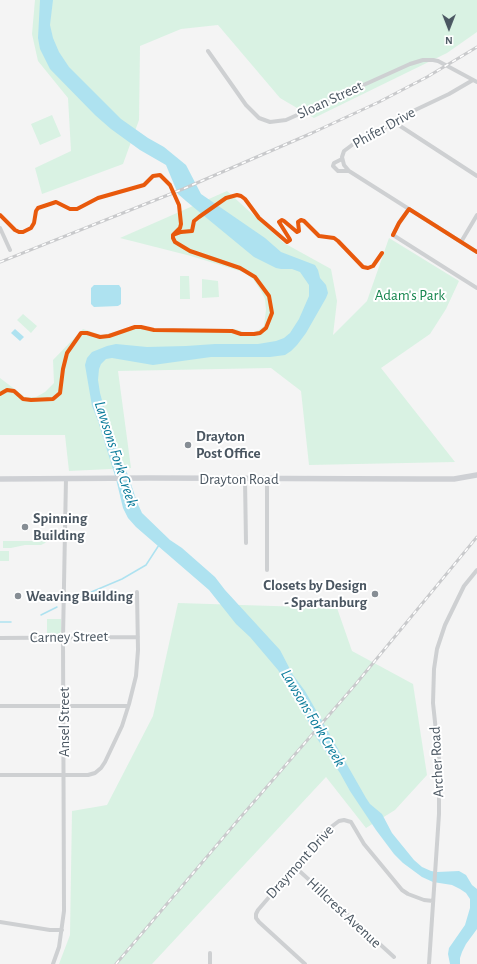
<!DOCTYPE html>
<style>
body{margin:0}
#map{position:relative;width:477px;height:964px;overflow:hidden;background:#f4f4f4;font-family:"Alegreya Sans",sans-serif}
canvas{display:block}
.north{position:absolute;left:429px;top:8px;width:40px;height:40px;-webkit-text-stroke:3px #fff;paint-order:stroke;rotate:180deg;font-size:11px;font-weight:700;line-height:16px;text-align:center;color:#4a5661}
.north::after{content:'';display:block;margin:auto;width:14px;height:18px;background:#4a5661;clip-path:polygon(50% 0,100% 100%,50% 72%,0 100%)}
</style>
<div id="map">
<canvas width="477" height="964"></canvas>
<div class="north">N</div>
</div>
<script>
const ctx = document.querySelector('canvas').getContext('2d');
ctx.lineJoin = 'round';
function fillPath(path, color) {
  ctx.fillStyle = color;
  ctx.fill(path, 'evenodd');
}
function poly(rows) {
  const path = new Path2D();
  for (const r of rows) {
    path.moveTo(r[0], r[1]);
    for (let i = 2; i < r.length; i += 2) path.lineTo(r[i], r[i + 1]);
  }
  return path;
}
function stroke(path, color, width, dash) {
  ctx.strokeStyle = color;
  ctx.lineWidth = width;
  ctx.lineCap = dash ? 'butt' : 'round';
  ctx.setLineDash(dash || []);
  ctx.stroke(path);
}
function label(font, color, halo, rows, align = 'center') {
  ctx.font = font + ' "Alegreya Sans",sans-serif';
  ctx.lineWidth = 4;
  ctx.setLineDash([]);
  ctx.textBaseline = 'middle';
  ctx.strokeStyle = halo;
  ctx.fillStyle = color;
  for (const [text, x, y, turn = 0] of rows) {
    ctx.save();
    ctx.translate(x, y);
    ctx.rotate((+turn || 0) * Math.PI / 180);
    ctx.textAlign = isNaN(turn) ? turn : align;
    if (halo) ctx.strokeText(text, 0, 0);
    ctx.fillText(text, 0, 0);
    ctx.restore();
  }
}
fillPath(poly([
 [35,0,477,0,477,32,447,53,314,118,280,98,218,25,181,29,140,46,139,120,123,164,42,194,35,168,71,151,68,98,38,61,32,34],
 [52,115,61,136,40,145,31,124],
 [227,191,284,243,331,269,337,301,333,335,367,301,389,238,459,281,446,309,430,334,381,368,455,462,309,465,301,391,271,368,118,371,131,468,69,471,65,435,0,435,0,378,25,397,36,397,45,392,54,383,53,360,83,329,101,335,138,328,235,329,244,332,254,332,259,330,264,326,266,310,265,299,261,291,253,279,243,272,191,256,120,238],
 [180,276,189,276,190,299,180,299],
 [202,279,218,281,219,297,202,298],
 [23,314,37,326,31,333,17,320],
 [3,541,47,541,45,543,41,545,25,545,11,548,3,548],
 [0,551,9,551,9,561,0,561],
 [178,603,337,608,352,651,413,684,427,775,395,810,366,828,326,777,152,964,59,964,70,935,72,811,107,805,153,716],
 [47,619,61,619,61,632,57,635,47,635]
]), '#d9f2e3');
fillPath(poly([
 [40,0,53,0,50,25,53,38,59,52,69,67,121,119,148,138,164,147,186,165,201,194,265,238,281,252,315,265,318,270,320,278,326,285,328,293,326,298,306,333,297,345,291,351,285,355,270,357,211,357,153,365,112,358,106,359,101,364,99,369,98,380,100,393,114,444,128,475,137,502,142,513,170,540,182,548,215,577,225,590,280,650,293,675,305,691,366,798,370,804,382,814,392,833,414,860,422,867,431,871,437,872,459,871,466,875,472,885,477,889,477,929,466,944,462,952,460,958,460,964,450,964,448,954,449,948,465,925,470,908,470,899,466,893,460,889,452,885,433,882,422,877,403,863,394,854,376,830,350,791,340,773,314,734,299,703,278,670,250,637,236,624,209,590,136,527,128,518,123,508,116,479,98,421,92,406,85,365,87,358,92,352,107,346,116,344,147,347,186,346,215,344,258,344,276,341,284,338,290,333,299,319,309,296,309,285,300,272,292,269,281,269,276,268,254,257,186,201,178,194,166,165,140,150,111,129,95,115,50,69,40,49,38,38],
 [94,285,119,285,121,288,121,304,118,306,94,307,91,304,91,288],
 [15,329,24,337,20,341,11,333]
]), '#aee2f0');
stroke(poly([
 [70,601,122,579,146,565,159,545],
 [41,615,57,607],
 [0,622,11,622]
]), '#aee2f0', 1.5);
stroke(poly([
 [208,51,246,105,259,118,270,122,286,120,410,64,423,60,433,60,438,61,477,82],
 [473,80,449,94,411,112,381,130,356,142,344,151,342,157,344,165,349,171,477,252],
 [394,122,477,176],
 [342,159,334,163,333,166,338,171,349,171],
 [409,209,399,223,393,235,477,288],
 [0,228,10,250],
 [461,242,477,215],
 [245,479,246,543],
 [267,479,267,570],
 [0,638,138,637],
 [0,706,128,706],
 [0,775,88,775,95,773,101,768,105,762,122,726,129,704,136,676,138,650,137,592],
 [295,867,394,957],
 [0,922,50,930,62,930],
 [53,964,59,947,64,911,63,638,66,478],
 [210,964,210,953],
 [305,964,259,922,256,918,256,914,258,910,295,867,323,833,339,821,344,820,351,822,364,844,402,890,408,894,424,900,433,901],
 [429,964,439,814,439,760,433,703,434,669,437,649,445,625,464,586,477,570]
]), '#ced0d2', 4);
stroke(poly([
 [0,479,148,478,420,479,454,479,477,475]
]), '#ced0d4', 5.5);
const rail = poly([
 [0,262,183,189,312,133,379,102,427,77,477,47],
 [116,964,239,819,355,685,477,537]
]);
stroke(rail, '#c9cacc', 3);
stroke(rail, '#fff', 1.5, [4.5]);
stroke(poly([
 [0,215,15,230,19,232,23,232,31,228,34,223,36,211,38,208,56,202,70,209,77,209,98,198,144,185,153,176,160,175,170,185,179,205,181,224,180,228,173,235,173,238,175,242,190,251,240,268,255,277,269,296,272,313,266,328,260,333,254,334,241,334,232,331,154,330,141,327,135,327,109,336,100,337,87,333,81,333,67,353,63,369,60,393,53,399,31,400,23,399,14,391,7,390,0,394],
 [173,235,181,232,192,231,194,221,199,217,226,198,237,195,241,196,245,199,259,218,287,242,290,240,289,238,279,222,282,220,284,221,297,232,299,231,298,222,301,220,304,221,319,236,334,238,338,241,363,267,368,268,373,266,382,253],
 [393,235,399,223,409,209,477,252]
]), '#e8590c', 4);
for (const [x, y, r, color] of [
 [188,445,4,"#868d94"],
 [25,527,4,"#868d94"],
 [375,594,4,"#868d94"],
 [18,596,4,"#868d94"]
]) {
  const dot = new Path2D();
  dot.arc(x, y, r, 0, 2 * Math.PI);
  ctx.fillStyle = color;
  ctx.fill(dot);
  stroke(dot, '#fff', 1.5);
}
label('15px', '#4a5661', '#fff', [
 ["Sloan Street",330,100,-25],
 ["Phifer Drive",384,128,-29],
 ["Drayton Road",239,479],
 ["Carney Street",69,637,-1],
 ["Ansel Street",64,722,-90],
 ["Archer Road",437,762,-93],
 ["Draymont Drive",300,862,-48],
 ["Hillcrest Avenue",344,913,43]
]);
label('15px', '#17864f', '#fff', [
 ["Adam's Park",410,295]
]);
label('bold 15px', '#4a5661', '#fff', [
 ["Drayton",196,436],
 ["Post Office",196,453],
 ["Spinning",33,518],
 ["Building",33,535],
 ["Closets by Design",367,585,"right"],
 ["- Spartanburg",367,602,"right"],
 ["Weaving Building",26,596]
], 'left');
label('italic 16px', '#0c7c9b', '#fff', [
 ["Lawsons Fork Creek",116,454,72],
 ["Lawsons Fork Creek",313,718,59]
]);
</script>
